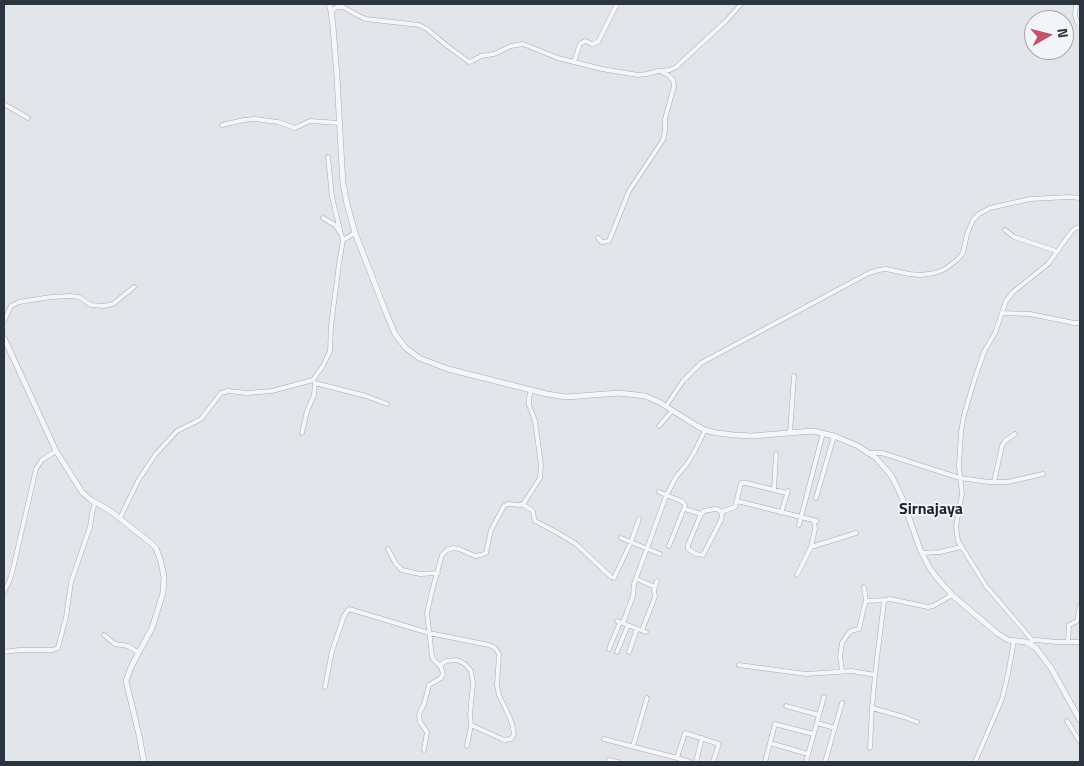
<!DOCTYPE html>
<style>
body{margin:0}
#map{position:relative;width:1084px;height:766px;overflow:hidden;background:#e2e5e9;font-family:"Titillium Web",sans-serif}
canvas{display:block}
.frame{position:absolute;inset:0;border:5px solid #2c3440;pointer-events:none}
.north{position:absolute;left:1024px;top:10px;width:50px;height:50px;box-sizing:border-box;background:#f2f4f7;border:1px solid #a3a7ae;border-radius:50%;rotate:82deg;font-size:14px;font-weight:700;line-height:20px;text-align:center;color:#2c3440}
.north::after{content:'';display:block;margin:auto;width:18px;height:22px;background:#c2546a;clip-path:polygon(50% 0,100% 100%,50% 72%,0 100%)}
</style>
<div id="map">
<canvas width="1084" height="766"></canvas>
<div class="frame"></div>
<div class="north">N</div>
</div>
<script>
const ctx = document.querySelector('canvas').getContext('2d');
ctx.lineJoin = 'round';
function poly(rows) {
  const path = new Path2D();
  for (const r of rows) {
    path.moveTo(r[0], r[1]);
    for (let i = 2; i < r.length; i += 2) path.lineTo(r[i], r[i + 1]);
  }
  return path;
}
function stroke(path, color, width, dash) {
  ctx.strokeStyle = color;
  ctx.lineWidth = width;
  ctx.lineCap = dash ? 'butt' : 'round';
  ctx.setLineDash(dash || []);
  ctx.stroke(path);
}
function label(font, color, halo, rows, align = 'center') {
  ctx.font = font + ' "Titillium Web",sans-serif';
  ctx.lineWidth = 4;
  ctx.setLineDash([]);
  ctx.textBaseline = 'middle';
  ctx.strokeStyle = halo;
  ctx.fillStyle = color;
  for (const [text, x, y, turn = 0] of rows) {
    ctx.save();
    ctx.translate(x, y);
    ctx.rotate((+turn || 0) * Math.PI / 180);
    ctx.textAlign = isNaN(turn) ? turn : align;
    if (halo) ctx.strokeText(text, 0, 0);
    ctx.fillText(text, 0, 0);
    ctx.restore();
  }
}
const minor = poly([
 [1076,4,1075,15,1077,22,1080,24],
 [331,11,337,7,343,7,359,16,366,19,419,25,427,29,446,45,469,62,472,61,481,56,494,54,511,46,523,44,558,58,602,69,638,75,647,74,658,71,670,70,676,67,726,21,741,4],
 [574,62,580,44,585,41,592,44,598,42,617,4],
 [4,104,28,118],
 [222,125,244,120,255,119,278,122,295,128,310,121,339,123],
 [328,157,332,197,341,234],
 [323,218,335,225,341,234,343,240],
 [1005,230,1014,237,1056,251],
 [598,238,602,242,609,241,629,191,663,140,665,131,665,119,674,86,673,80,668,75,662,72],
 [1002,313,1030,314,1074,323,1080,323],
 [4,321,11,306,19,302,51,297,71,296,79,297,91,305,104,306,113,304,134,287],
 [315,383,366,396,387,404],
 [666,406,683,381,701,363,869,273,879,270,886,269,909,274,921,275,935,273,945,269,958,259,963,253,967,234,973,220,979,214,990,208,1030,199,1070,197,1080,198],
 [659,426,672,411],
 [302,433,307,411,314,395,315,383],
 [790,433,794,376],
 [869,453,882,453,960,478,989,482,1008,482,1043,474],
 [994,482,1002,446,1005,441,1015,434],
 [774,490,776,454],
 [659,492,681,501,684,503,685,506,669,546],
 [816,498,834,436],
 [737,501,817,521],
 [522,504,533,511,534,518,535,521,558,533,576,544,611,577],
 [685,509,701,514],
 [715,509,719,510,721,512,722,515,721,520,703,555,696,554,688,549,688,545,701,514,704,511,715,509],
 [721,512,735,507,741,483,746,483,787,493],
 [781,513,788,491],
 [120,518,138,481,155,455,177,431,201,419,221,393,228,391,247,393,272,391,313,380,315,377,323,366,330,351,331,326,339,264,343,240,355,233],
 [799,525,823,433],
 [621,538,660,554],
 [811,547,815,529,814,520],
 [388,549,396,564,402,570,420,574,438,573],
 [922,553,940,552,961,547],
 [797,575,811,547,856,533],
 [614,578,631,542,639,519],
 [637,579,655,587],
 [4,591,9,582,12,573,36,469,42,460,56,451],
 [866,601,886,600],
 [617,621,646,632],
 [623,623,633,596,634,584,666,496,676,477,687,464,695,451,705,430],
 [642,630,655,597,654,590,657,581],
 [104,635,115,644,128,646,139,653],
 [1031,641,1036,640,1057,642,1080,642],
 [1033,641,986,586,958,541,956,526,962,494,959,466,961,432,964,415,975,378,984,352,995,333,1006,301,1013,292,1048,264,1072,231,1076,228,1080,227],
 [1068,642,1069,625,1077,621,1080,605],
 [609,649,620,622],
 [4,652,19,650,53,650,58,648,66,617,71,582,90,527,92,514,95,502],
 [617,652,628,625],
 [629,652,637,629],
 [739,665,806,674,852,671,875,675],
 [842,671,840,657,842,643,848,634,851,631,859,629,864,607,866,601,864,587],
 [325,687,332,651,344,616,349,609,429,633,489,645,495,648,499,654,497,685,499,695,509,716,512,724,514,734,511,739,505,740,502,739,471,725,470,715,473,683,471,671,465,664,457,660,446,661,440,665],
 [786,706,819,715],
 [872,708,904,717,917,722],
 [1067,721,1080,742],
 [817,723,835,728],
 [604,739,677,758,690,762],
 [770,743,808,754],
 [467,746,471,725],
 [633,746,647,698],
 [870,748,872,708,875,675,884,601,886,600,890,599,928,607,933,606,952,595],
 [424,750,427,732,420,722,419,714,424,704,429,685,441,678,443,674,441,667,433,659,432,656,427,613,432,591,442,555,447,550,453,548,459,549,475,556,481,555,486,553,491,530,504,506,508,504,520,505,524,503,540,478,541,465,535,421,529,405,529,398,531,390],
 [677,758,685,733,719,744,713,762],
 [609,760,618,762],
 [696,762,702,738],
 [765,762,775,724,813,734],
 [806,762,824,697],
 [825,762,842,703],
 [975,762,1002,699,1008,674,1014,641]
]);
const tertiary = poly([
 [329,4,331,11,333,27,337,77,342,168,343,183,347,204,355,233,387,315,395,334,406,348,419,358,448,369,547,394,566,397,619,393,645,396,659,402,697,426,705,430,717,433,734,435,752,436,813,431,834,436,858,446,876,458,891,475,901,495,920,549,929,567,937,578,952,595,997,633,1008,640,1026,642,1036,648,1051,668,1080,720],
 [4,338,56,451,82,492,91,500,109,510,151,543,156,548,161,562,164,577,163,593,152,628,131,667,126,681,139,735,144,762]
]);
stroke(minor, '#a8acb3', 5);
stroke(tertiary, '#a8acb3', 6);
stroke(minor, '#f5f6f8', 4);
stroke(tertiary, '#f5f6f8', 5);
label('bold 16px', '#1e2531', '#f2f4f7', [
 ["Sirnajaya",931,510]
]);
</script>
